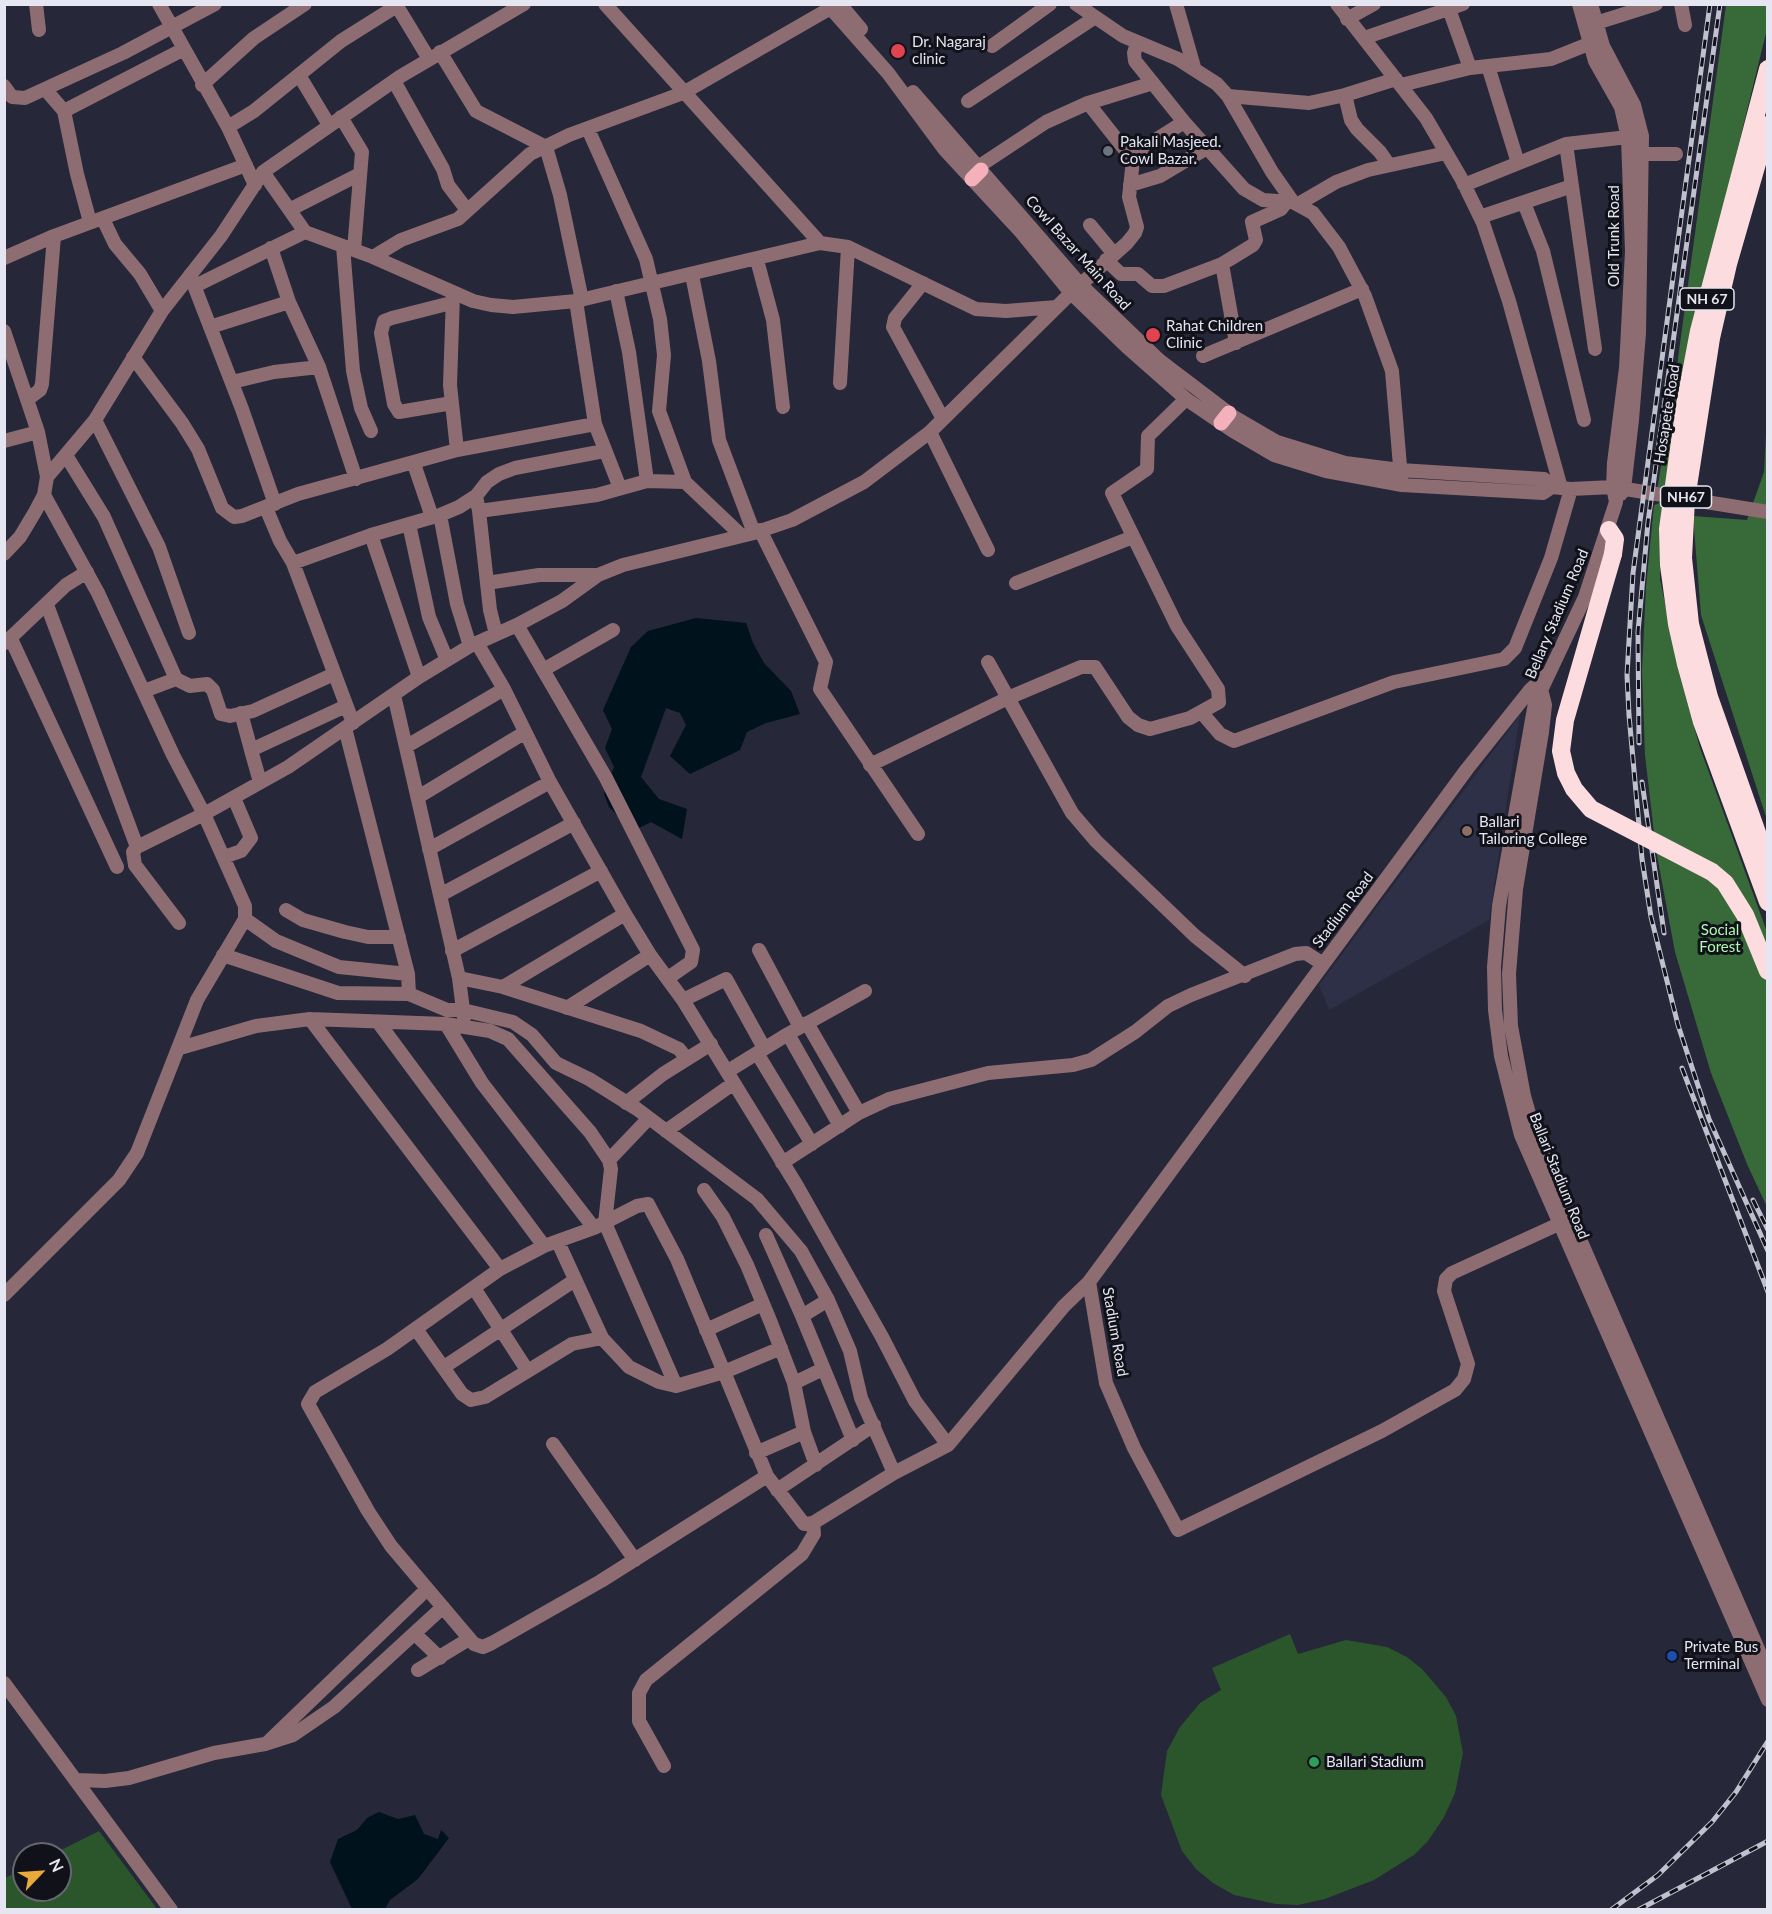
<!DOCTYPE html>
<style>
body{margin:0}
#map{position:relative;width:1772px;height:1914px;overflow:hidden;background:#262739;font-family:Lato,sans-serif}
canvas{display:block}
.frame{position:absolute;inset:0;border:6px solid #e5e6f2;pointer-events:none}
.north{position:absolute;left:12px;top:1842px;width:60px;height:60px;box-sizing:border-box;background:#101119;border:2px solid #656670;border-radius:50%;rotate:65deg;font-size:16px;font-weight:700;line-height:24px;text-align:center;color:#e5e6f2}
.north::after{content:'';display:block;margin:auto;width:21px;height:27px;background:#eaaa39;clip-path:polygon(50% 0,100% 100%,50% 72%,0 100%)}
</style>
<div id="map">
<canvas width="1772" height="1914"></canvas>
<div class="frame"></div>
<div class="north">N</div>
</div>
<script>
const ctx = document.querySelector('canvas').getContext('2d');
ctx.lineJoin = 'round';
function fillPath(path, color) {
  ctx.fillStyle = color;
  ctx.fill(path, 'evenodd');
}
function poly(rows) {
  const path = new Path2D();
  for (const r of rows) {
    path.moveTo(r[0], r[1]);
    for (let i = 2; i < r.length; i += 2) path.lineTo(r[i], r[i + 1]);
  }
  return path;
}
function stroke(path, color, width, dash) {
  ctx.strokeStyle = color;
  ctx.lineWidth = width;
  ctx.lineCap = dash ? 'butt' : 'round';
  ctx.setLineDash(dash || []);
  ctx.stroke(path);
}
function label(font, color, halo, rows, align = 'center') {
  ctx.font = font + ' Lato,sans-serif';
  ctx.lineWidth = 6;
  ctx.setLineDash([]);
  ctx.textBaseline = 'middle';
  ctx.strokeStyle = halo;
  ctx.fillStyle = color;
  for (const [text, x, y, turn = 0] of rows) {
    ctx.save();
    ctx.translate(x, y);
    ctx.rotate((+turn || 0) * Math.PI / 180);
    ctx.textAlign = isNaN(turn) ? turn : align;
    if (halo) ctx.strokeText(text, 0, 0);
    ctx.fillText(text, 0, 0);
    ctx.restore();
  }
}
fillPath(poly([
 [1520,715,1489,920,1329,1010,1319,985]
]), '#2e3047');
fillPath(poly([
 [1290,1634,1298,1654,1346,1640,1387,1647,1407,1657,1422,1669,1446,1697,1456,1716,1463,1753,1455,1793,1444,1817,1428,1841,1414,1855,1374,1880,1325,1899,1298,1905,1276,1904,1234,1895,1213,1883,1196,1869,1182,1851,1161,1795,1167,1751,1180,1727,1200,1703,1221,1690,1212,1668],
 [99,1831,157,1909,5,1909,5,1878,24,1869,24,1890,60,1890,60,1854,53,1854]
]), '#2b562c');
fillPath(poly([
 [1726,5,1767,5,1767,29,1684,367,1669,490,1657,490,1673,395],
 [1767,415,1767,820,1701,615,1693,516,1747,520,1764,472],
 [1660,503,1662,509,1660,579,1680,677,1700,748,1767,932,1767,1207,1747,1164,1711,1073,1675,952,1656,850,1645,755,1642,671,1646,587,1654,505]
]), '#386a39');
fillPath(poly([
 [696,618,746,623,753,643,764,663,791,691,800,714,766,723,747,732,740,750,690,774,670,756,686,725,680,713,666,708,641,777,659,799,687,809,682,839,651,822,639,828,625,823,609,807,604,794,614,767,605,748,612,729,603,710,631,647,648,631],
 [379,1812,398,1819,415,1815,424,1834,438,1839,441,1830,449,1838,418,1879,390,1900,385,1909,352,1909,330,1862,338,1839,357,1830,367,1818]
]), '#00121b');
stroke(poly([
 [36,4,39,30],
 [159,4,228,127,255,185],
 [392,4,400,11,429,59],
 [605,4,820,243],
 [827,4,888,73,945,150,1021,232,1071,293,1127,347,1186,399,1233,431,1274,455,1326,471,1402,485,1543,493,1552,487,1571,489,1613,487,1768,512],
 [840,4,861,29],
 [1076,4,1123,36,1178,59,1217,84,1228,96,1272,172,1293,202,1313,213,1339,247,1365,296,1392,371,1401,478],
 [1176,4,1194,67],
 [1337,4,1426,118,1461,178,1483,223,1509,301,1561,488],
 [1579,4,1595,61,1621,107,1628,138,1632,251,1626,368,1614,463,1613,487,1616,502,1585,597,1535,703,1499,906,1494,967,1495,1010,1501,1056,1521,1135,1768,1700],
 [1591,4,1603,46,1634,105,1642,136,1639,333,1632,420,1624,489,1621,494],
 [1681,4,1685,25],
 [1449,9,1470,68],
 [1347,19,1374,4],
 [1596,23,1656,4],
 [1364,38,1463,4],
 [1137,43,1134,53,1135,61,1184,122,1244,189,1263,200,1293,202],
 [992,46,1050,4],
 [440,52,476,111,546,147,560,195,582,300],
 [1488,66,1518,163],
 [299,75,329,125],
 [394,81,443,169,448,185,467,210],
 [202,85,254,38,305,4],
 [1401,85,1470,68,1551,59,1596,41],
 [4,86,12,97,25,98,123,53,215,4],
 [45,89,64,111],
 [913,92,1080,284,1159,360,1234,417,1277,442,1345,463,1400,470,1544,479,1552,487],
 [1345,95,1351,120,1357,129,1380,152,1389,165],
 [1228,96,1309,103,1345,95,1396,79],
 [968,101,1094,18],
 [1088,103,1133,160],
 [341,117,362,152,354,250],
 [228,127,254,111,341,41,395,7],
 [588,129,646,259,660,319,664,355,659,411,685,482,742,536],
 [1566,144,1595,349],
 [1642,154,1676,154],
 [978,167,1046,122,1088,103,1153,83],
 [263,172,305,232,373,257,473,301,491,305,513,307,576,301,820,243,848,247,976,309,1006,311,1057,307],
 [1130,185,1160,176,1207,148],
 [1464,185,1566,144,1637,136],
 [1300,203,1336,182,1368,170,1446,153],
 [1524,203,1543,251,1584,420],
 [291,209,360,174],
 [1480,217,1572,186],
 [103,219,115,244,140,274,162,311],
 [90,222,77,174,64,111,184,49],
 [1090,225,1114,254],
 [343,246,353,371,361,408,371,431],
 [271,248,289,302,319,367,356,479],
 [373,257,401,240,458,219,530,154,569,135,683,93,836,5],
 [4,258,54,236,246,165],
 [757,260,773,320,783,407],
 [1106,260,1121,274,1138,274,1152,286,1164,286,1222,264,1253,245,1256,240,1252,222,1281,209,1287,201],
 [1222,264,1236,343],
 [190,275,242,409,275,504],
 [692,275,709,361,719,440,754,533],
 [923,283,895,318,893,327,943,419],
 [195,286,305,232],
 [616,291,629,352,647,481],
 [453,295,450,385,457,450],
 [451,303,392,318,384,321,381,333,394,404,399,412,452,403],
 [210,327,289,302],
 [4,331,38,432,47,477,44,495,35,512,20,537,4,554],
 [1203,356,1362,289],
 [133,357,182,423,198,449,222,508,234,517,242,516,298,494,457,450,595,424,576,301],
 [232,382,274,372,319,367],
 [840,383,848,247],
 [28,399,40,390,42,384,54,236],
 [95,420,159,547,189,633],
 [595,424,620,488],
 [930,432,988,550],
 [4,441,38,432],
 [67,457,104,517,176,679],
 [414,464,432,517],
 [47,477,95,420,162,311,221,236,263,172,401,76,524,4],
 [44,495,98,593,173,755,204,814,288,767,419,677,470,646,517,625,562,601,598,575,623,565,754,533,792,520,864,482,930,432,1071,293,1127,243,1135,233,1137,227,1129,197,1133,160,1143,148,1184,122],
 [476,496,479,511,597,495,647,481,685,482],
 [266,508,280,541,293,563,353,723],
 [479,511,490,610,496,634],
 [440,515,457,604,470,646],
 [409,524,429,617,447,660],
 [760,530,826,662,820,689,918,834],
 [293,563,371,535],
 [487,583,539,575,598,575],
 [1016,583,1133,537],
 [47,605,137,847],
 [517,625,606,778,693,950,691,962,668,978],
 [11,639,117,867],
 [5,643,66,585,87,572],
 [477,643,504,689,550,782,625,914,650,955,683,1000,797,1186,882,1337,915,1401,948,1445],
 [988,662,1072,813,1096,841,1195,936,1245,976],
 [543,670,613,630],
 [1548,674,1530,690,1467,769,1089,1282,1106,1383,1134,1448,1178,1530,1382,1431,1455,1390,1464,1379,1468,1364,1444,1291,1446,1279,1452,1273,1572,1218],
 [419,677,371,535,440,515,459,507,476,496,487,482,499,474,515,468,604,451],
 [144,691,176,679,190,686,207,684,213,690,221,714,230,716,253,711,334,674],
 [1542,693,1545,705,1542,732,1516,889,1509,974,1511,1026,1524,1096,1536,1138,1768,1672],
 [394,695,459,978,464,1018],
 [241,713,251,750,346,706],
 [1202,713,1220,734,1234,741,1394,682,1504,659,1515,648,1551,558,1571,489],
 [345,728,408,974,409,994],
 [407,746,504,689],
 [251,750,260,782],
 [870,765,1008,698,1081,667,1095,667,1128,717,1138,725,1150,729,1190,718,1219,702,1218,689,1177,626,1112,493,1147,469,1148,436,1186,399],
 [418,797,524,733],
 [429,849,550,782],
 [224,857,241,851,251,838,234,798],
 [440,895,574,823],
 [286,910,303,920,345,932,368,937,399,937],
 [245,919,276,941,339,967,408,974],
 [759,950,800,1027],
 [452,951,601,871],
 [223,955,338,993,409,994,447,1010,463,1010,513,1022,532,1035,556,1063,589,1079,637,1109,757,1199,801,1251,828,1300,850,1351,861,1398,894,1473,813,1523,804,1524,767,1476,724,1372,676,1386,659,1382,629,1367,602,1338,558,1242],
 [459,978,503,987,641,1031,679,1049,687,1059],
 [503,987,625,914],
 [683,1000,726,979,764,1048],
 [567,1008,650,955],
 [310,1019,500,1269],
 [378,1022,544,1246,594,1228,637,1206,648,1204,677,1259,724,1372,781,1348],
 [807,1023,859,1113],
 [446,1024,482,1083,594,1228],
 [788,1034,840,1126],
 [180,1048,256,1026,310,1019,446,1024,490,1031,508,1039,590,1132,609,1160,611,1169,605,1223,676,1386],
 [757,1053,812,1144],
 [728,1071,788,1034,865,991],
 [626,1103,663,1074,711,1044],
 [666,1131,734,1083],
 [609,1160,649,1118],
 [782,1163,859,1113,889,1099,988,1073,1073,1065,1091,1060,1135,1032,1168,1006,1191,995,1295,954,1306,953,1323,964],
 [704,1190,723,1217,747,1265,771,1323,794,1383,804,1432,816,1465],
 [766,1235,802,1316,828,1300],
 [544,1246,500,1269,387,1349,315,1392,308,1404,368,1511,391,1546,474,1644,483,1647,492,1643,601,1581,767,1476],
 [474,1288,527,1370],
 [4,1295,119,1180,137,1153,197,1000,245,919,245,906,204,814,137,847,133,852,135,865,179,923],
 [802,1316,853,1440],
 [416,1329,462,1394,471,1400,485,1397,572,1344,602,1338],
 [706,1330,763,1304],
 [444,1367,575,1280],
 [794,1383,823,1369],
 [553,1444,635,1560],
 [756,1453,804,1432],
 [894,1473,948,1445,1064,1306,1089,1282],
 [777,1490,874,1425],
 [415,1634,440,1658],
 [418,1670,469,1639],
 [4,1683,171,1910],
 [267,1743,426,1590],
 [664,1766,639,1721,639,1693,646,1680,802,1554,814,1534,813,1523],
 [77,1780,105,1781,129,1778,214,1753,265,1744,293,1735,334,1707,443,1607]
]), '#8e6d72', 14);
stroke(poly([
 [972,179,981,170],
 [1221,423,1229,413]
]), '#f4b1bc', 15);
stroke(poly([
 [1768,69,1699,331,1685,405,1668,529,1669,565,1677,624,1686,664,1702,722,1768,902],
 [1768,125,1728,264,1711,338,1686,499,1683,558,1690,624,1709,697,1768,864],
 [1609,530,1615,539,1613,554]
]), '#fddce0', 18);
const rail = poly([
 [1710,4,1633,573,1627,675,1629,715,1642,859,1651,917,1678,1025,1709,1119,1768,1251],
 [1639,743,1638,632,1648,522,1720,4],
 [1642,782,1664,933],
 [1682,1068,1768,1292],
 [1753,1200,1768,1230],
 [1611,1910,1658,1875,1712,1822,1736,1792,1768,1741],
 [1638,1910,1768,1841]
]);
stroke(rail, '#c0c1ce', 5);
stroke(rail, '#101119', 3, [9]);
stroke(poly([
 [1613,554,1565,720,1561,751,1566,773,1574,789,1591,809,1712,872,1725,883,1745,915,1768,971]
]), '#fddce0', 18);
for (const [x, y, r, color] of [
 [898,51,8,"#e0444e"],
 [1108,151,6,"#6b7280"],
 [1153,335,8,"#e0444e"],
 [1467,831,6,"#8d6e63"],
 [1672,1656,6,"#1a4fb4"],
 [1314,1762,6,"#2e9e5b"]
]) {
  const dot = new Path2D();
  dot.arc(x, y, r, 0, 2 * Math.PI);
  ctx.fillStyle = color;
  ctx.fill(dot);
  stroke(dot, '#101119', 2);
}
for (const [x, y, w] of [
 [1707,299,54],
 [1686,497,51]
]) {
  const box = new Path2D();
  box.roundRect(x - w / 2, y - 11, w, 22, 4.5);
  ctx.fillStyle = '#101119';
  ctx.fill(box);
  stroke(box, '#e5e6f2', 1.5);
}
label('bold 14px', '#e5e6f2', null, [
 ["NH 67",1707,299],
 ["NH67",1686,497]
]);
label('15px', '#e5e6f2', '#101119', [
 ["Dr. Nagaraj",912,42],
 ["clinic",912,59],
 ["Pakali Masjeed.",1120,142],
 ["Cowl Bazar.",1120,159],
 ["Rahat Children",1166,326],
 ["Clinic",1166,343],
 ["Ballari",1479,822],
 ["Tailoring College",1479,839],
 ["Private Bus",1684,1647],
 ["Terminal",1684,1664],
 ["Ballari Stadium",1326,1762]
], 'left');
label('15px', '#e5e6f2', '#101119', [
 ["Old Trunk Road",1614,236,-90],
 ["Cowl Bazar Main Road",1078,253,48],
 ["Hosapete Road",1667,414,-81],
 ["Bellary Stadium Road",1557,614,-67],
 ["Stadium Road",1343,910,-53],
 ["Ballari Stadium Road",1559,1176,68],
 ["Stadium Road",1115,1332,80]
]);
label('15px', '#aef9af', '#101119', [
 ["Social",1720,930],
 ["Forest",1720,947]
]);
</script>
